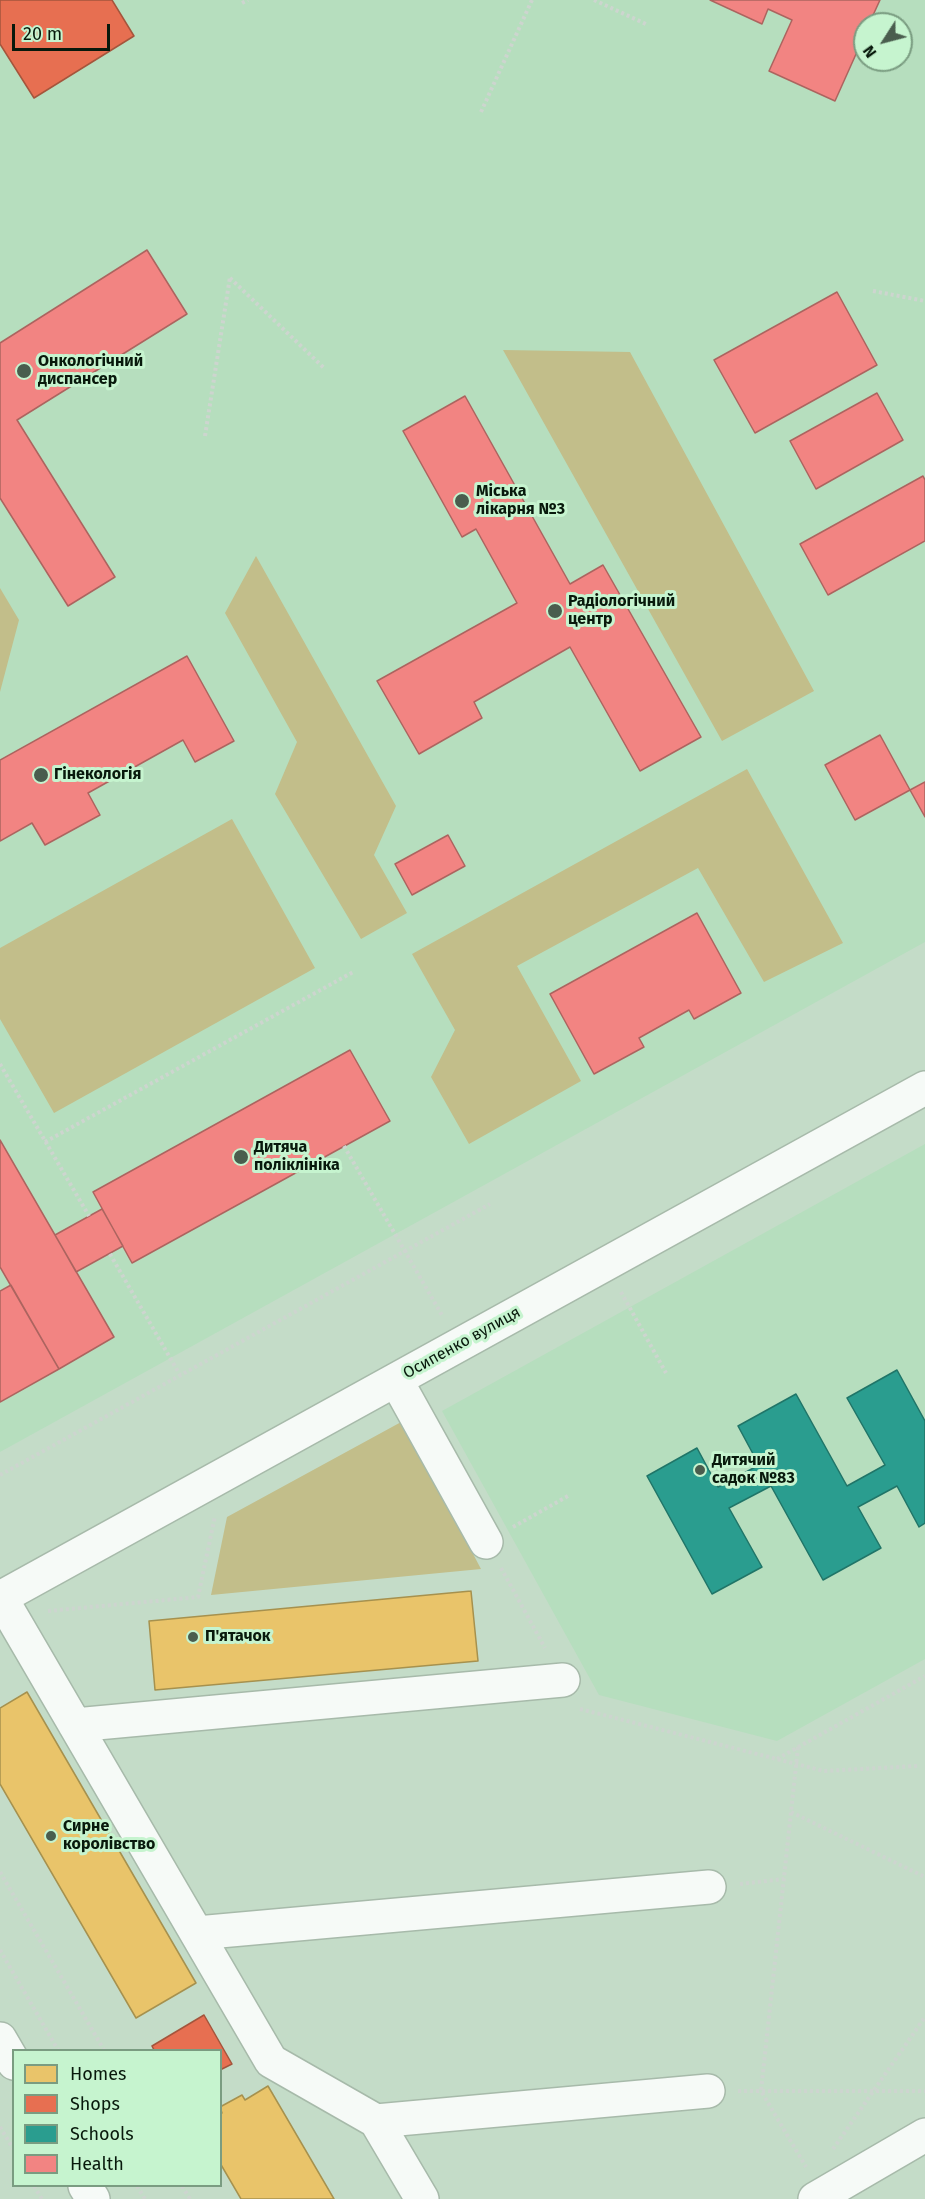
<!DOCTYPE html>
<meta charset="utf-8">
<style>
body{margin:0}
#map{position:relative;width:925px;height:2199px;overflow:hidden;background:#c4dcc8;font-family:"Fira Sans",sans-serif}
canvas{display:block}
.legend{position:absolute;left:12px;top:2049px;width:210px;height:138px;box-sizing:border-box;background:#c6f4cf;border:2px solid #7a9c81;margin:0;padding:8px 10px;list-style:none;font-size:18px;color:#08190c}
.legend li{display:flex;align-items:center;gap:12px;height:30px}
.legend b{width:30px;border:2px solid #7a9c81}
.north{position:absolute;left:853px;top:12px;width:60px;height:60px;box-sizing:border-box;background:#c6f4cf;border:2px solid #7a9c81;border-radius:50%;rotate:234deg;font-size:16px;font-weight:700;line-height:24px;text-align:center;color:#08190c}
.north::after{content:'';display:block;margin:auto;width:21px;height:27px;background:#4a5d4e;clip-path:polygon(50% 0,100% 100%,50% 72%,0 100%)}
.scale{position:absolute;left:12px;top:24px;width:98px;height:27px;box-sizing:border-box;border:3px solid #08190c;border-top:0;padding-left:8px;font-size:18px;line-height:21px;white-space:nowrap;color:#08190c;-webkit-text-stroke:4px #c6f4cf;paint-order:stroke}
</style>
<div id="map">
<canvas width="925" height="2199"></canvas>
<ul class="legend">
<li><b style="height:16px;background:#e9c46a"></b>Homes</li>
<li><b style="height:16px;background:#e76f51"></b>Shops</li>
<li><b style="height:16px;background:#2a9d8f"></b>Schools</li>
<li><b style="height:16px;background:#f28482"></b>Health</li>
</ul>
<div class="north">N</div>
<div class="scale">20 m</div>
</div>
<script>
const ctx = document.querySelector('canvas').getContext('2d');
ctx.lineJoin = 'round';
function fillPath(path, color) {
  ctx.fillStyle = color;
  ctx.fill(path, 'evenodd');
}
function poly(rows) {
  const path = new Path2D();
  for (const r of rows) {
    path.moveTo(r[0], r[1]);
    for (let i = 2; i < r.length; i += 2) path.lineTo(r[i], r[i + 1]);
  }
  return path;
}
function stroke(path, color, width, dash) {
  ctx.strokeStyle = color;
  ctx.lineWidth = width;
  ctx.lineCap = dash ? 'butt' : 'round';
  ctx.setLineDash(dash || []);
  ctx.stroke(path);
}
function label(font, color, halo, rows, align = 'center') {
  ctx.font = font + ' "Fira Sans",sans-serif';
  ctx.lineWidth = 6;
  ctx.setLineDash([]);
  ctx.textBaseline = 'middle';
  ctx.strokeStyle = halo;
  ctx.fillStyle = color;
  for (const [text, x, y, turn = 0] of rows) {
    ctx.save();
    ctx.translate(x, y);
    ctx.rotate((+turn || 0) * Math.PI / 180);
    ctx.textAlign = isNaN(turn) ? turn : align;
    if (halo) ctx.strokeText(text, 0, 0);
    ctx.fillText(text, 0, 0);
    ctx.restore();
  }
}
fillPath(poly([
 [0,0,925,0,925,942,0,1452],
 [865,24,901,24,901,60,865,60],
 [925,1144,925,1659,777,1741,599,1695,442,1411]
]), '#b6debe');
fillPath(poly([
 [503,350,630,352,814,691,722,741],
 [256,556,396,806,374,855,407,913,361,939,275,794,297,742,225,613],
 [0,588,19,620,0,692],
 [747,769,843,943,764,982,698,868,517,966,581,1081,469,1144,431,1077,455,1030,412,954],
 [232,819,315,968,54,1113,0,1019,0,948],
 [403,1421,481,1569,211,1595,227,1517]
]), '#c2be8a');
const homes = poly([
 [471,1591,478,1661,155,1690,149,1621,471,1591],
 [27,1692,196,1983,136,2018,0,1784,0,1708,27,1692],
 [268,2086,334,2199,241,2199,220,2163,220,2114,222,2113,220,2107,242,2095,245,2100,268,2086]
]);
fillPath(homes, '#e9c46a');
stroke(homes, '#a6914e', 1.5);
const shops = poly([
 [0,0,112,0,134,36,34,98,0,44,0,0],
 [204,2015,232,2064,220,2070,220,2050,154,2050,152,2046,204,2015]
]);
fillPath(shops, '#e76f51');
stroke(shops, '#a4553c', 1.5);
const schools = poly([
 [897,1370,925,1421,925,1523,919,1527,897,1486,858,1507,881,1548,823,1580,771,1486,729,1508,762,1567,712,1594,647,1476,697,1448,718,1487,759,1465,738,1426,796,1394,847,1486,885,1465,847,1398,897,1370]
]);
fillPath(schools, '#2a9d8f');
stroke(schools, '#207568', 1.5);
const health = poly([
 [710,0,880,0,869,24,865,24,865,34,835,101,769,71,792,20,768,9,762,24,710,0],
 [147,250,187,314,17,420,115,577,68,606,0,498,0,343,147,250],
 [837,292,877,365,755,433,714,360,837,292],
 [877,393,903,440,816,489,790,441,877,393],
 [465,396,570,584,603,565,701,737,640,771,570,647,474,702,482,718,419,754,377,681,517,603,476,529,462,537,403,431,465,396],
 [923,476,925,480,925,541,828,595,800,544,923,476],
 [187,656,234,741,195,762,183,740,88,793,100,815,45,845,32,823,0,841,0,760,187,656],
 [880,735,910,790,855,820,825,765,880,735],
 [925,782,925,817,910,790,925,782],
 [448,835,465,866,412,895,395,864,448,835],
 [697,913,741,993,694,1019,689,1010,639,1038,644,1047,594,1074,550,994,697,913],
 [350,1050,390,1121,132,1263,93,1192,350,1050],
 [0,1140,114,1337,59,1369,0,1267,0,1140],
 [102,1209,123,1246,76,1272,55,1235,102,1209],
 [11,1285,59,1369,0,1402,0,1291,11,1285]
]);
fillPath(health, '#f28482');
stroke(health, '#ac645f', 1.5);
const minor = poly([
 [396,1380,486,1542],
 [0,1598,925,1088],
 [1,1598,271,2061,376,2121,422,2199],
 [75,1725,563,1680],
 [197,1933,709,1887],
 [376,2121,708,2091],
 [815,2199,925,2135]
]);
const highway = poly([
 [0,2039,14,2063],
 [85,2186,93,2199]
]);
stroke(minor, '#a7baaa', 36);
stroke(highway, '#a7baaa', 36);
stroke(poly([
 [594,0,648,25],
 [242,3,248,0],
 [481,112,532,0],
 [230,278,324,368],
 [873,291,925,301],
 [205,436,230,277],
 [0,1064,89,1216],
 [45,1142,355,971],
 [344,1146,443,1317],
 [110,1254,180,1375],
 [621,1292,666,1373],
 [0,1475,490,1204],
 [513,1527,568,1496],
 [501,1568,545,1648],
 [48,1611,198,1597,215,1516],
 [580,1709,824,1771,918,1766],
 [798,1747,761,2091,806,2167],
 [777,1759,925,1676],
 [791,1812,925,1877],
 [0,1872,104,2050],
 [740,1884,784,1879],
 [0,1950,58,2050],
 [738,2091,925,2091],
 [0,2127,14,2150],
 [833,2149,925,2017],
 [34,2186,42,2199],
 [137,2186,145,2199],
 [182,2186,190,2199]
]), '#cdd5cf', 4, [3, 3]);
stroke(minor, '#f6faf7', 33);
stroke(highway, '#f6faf7', 33);
for (const [x, y, r, color] of [
 [24,371,8,"#4a5d4e"],
 [462,501,8,"#4a5d4e"],
 [555,611,8,"#4a5d4e"],
 [41,775,8,"#4a5d4e"],
 [241,1157,8,"#4a5d4e"],
 [700,1470,6,"#4a5d4e"],
 [193,1637,6,"#4a5d4e"],
 [51,1836,6,"#4a5d4e"]
]) {
  const dot = new Path2D();
  dot.arc(x, y, r, 0, 2 * Math.PI);
  ctx.fillStyle = color;
  ctx.fill(dot);
  stroke(dot, '#c6f4cf', 2);
}
label('bold 16px', '#08190c', '#c6f4cf', [
 ["Онкологічний",38,362],
 ["диспансер",38,380],
 ["Міська",476,492],
 ["лікарня №3",476,510],
 ["Радіологічний",568,602],
 ["центр",568,620],
 ["Гінекологія",54,775],
 ["Дитяча",254,1148],
 ["поліклініка",254,1166],
 ["Дитячий",712,1461],
 ["садок №83",712,1479],
 ["П'ятачок",205,1637],
 ["Сирне",63,1827],
 ["королівство",63,1845]
], 'left');
label('16px', '#08190c', '#c6f4cf', [
 ["Осипенко вулиця",462,1343,-29]
]);
</script>
